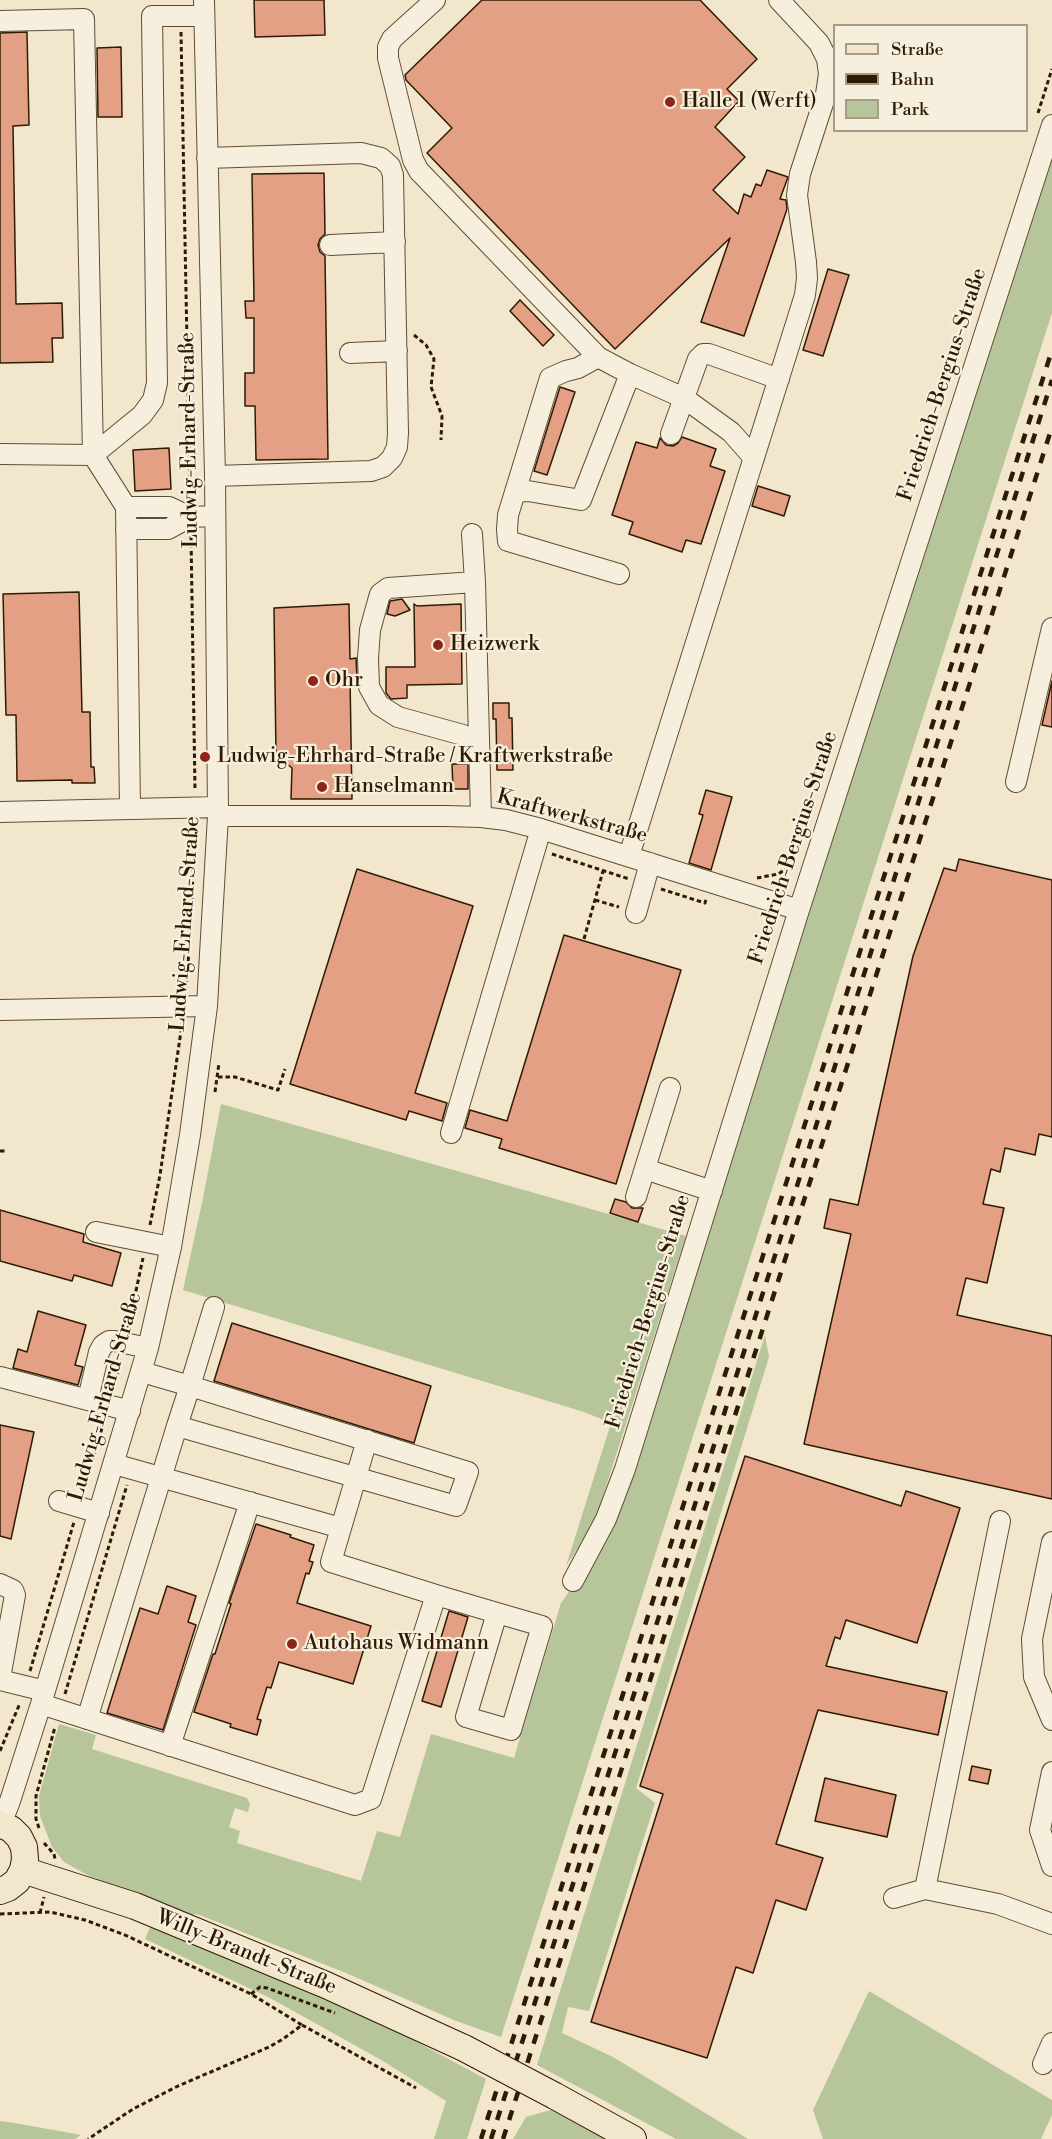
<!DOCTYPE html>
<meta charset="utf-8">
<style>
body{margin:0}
#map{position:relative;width:1052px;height:2139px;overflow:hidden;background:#f2e6cd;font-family:"Libre Bodoni",serif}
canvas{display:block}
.legend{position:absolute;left:833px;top:24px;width:195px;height:108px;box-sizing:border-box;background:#f7efde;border:2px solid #a79a86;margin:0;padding:8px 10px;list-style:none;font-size:18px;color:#2e1b02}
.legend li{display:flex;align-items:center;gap:12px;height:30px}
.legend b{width:30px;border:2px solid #a79a86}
</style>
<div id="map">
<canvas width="1052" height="2139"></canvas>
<ul class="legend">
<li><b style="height:8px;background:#f2e6cd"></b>Straße</li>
<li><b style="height:8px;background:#2e1b02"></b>Bahn</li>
<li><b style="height:16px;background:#b7c69a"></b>Park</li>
</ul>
</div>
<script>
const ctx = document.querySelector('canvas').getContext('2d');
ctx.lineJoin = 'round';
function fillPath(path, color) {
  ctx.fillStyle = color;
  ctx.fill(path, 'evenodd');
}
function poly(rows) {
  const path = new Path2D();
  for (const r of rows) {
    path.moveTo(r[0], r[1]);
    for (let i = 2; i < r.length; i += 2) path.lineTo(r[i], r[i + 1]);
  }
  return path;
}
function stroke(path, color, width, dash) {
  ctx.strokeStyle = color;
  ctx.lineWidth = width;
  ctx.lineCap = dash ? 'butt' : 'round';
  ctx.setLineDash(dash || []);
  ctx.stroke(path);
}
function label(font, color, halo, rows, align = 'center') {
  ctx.font = font + ' "Libre Bodoni",serif';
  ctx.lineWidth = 4.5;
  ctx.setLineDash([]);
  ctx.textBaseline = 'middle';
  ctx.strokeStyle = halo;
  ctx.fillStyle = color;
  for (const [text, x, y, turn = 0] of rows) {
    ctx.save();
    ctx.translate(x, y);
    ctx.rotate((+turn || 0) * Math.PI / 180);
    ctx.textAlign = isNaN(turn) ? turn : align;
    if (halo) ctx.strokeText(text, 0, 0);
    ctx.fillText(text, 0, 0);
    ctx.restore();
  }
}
fillPath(poly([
 [1052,149,1052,313,501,2037,456,2021,346,1973,197,1914,190,1915,89,1876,64,1862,52,1847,40,1816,39,1796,59,1724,96,1735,92,1749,247,1798,250,1804,248,1812,235,1808,229,1827,240,1831,237,1843,361,1881,377,1831,400,1837,431,1734,514,1758,561,1603,589,1564,688,1292],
 [221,1104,686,1236,594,1524,566,1566,611,1423,584,1412,183,1290,203,1198],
 [765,1335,769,1357,636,1788,655,1803,589,2011,568,2007,562,2033,613,2057,748,2139,676,2139,537,2065],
 [151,1925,232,1958,400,2033,486,2079,467,2139,434,2139,446,2101,383,2061,270,1998,145,1939],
 [869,1991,1052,2100,1052,2115,1041,2139,823,2139,813,2110],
 [554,2109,607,2139,513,2139,526,2117],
 [0,2121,15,2123,81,2135,75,2139,0,2139]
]), '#b7c69a');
const building = poly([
 [254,0,324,0,325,35,255,37,254,0],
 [482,0,700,0,757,59,727,89,739,101,715,127,745,157,713,190,738,214,744,194,751,197,756,184,761,186,767,170,788,177,780,199,786,200,787,209,744,336,701,322,730,238,615,349,427,153,452,128,406,80,405,75,482,0],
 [27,32,29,125,13,126,16,304,62,303,63,338,52,338,53,362,0,363,0,33,27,32],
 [121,47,122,117,98,117,97,48,121,47],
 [324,173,325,234,320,239,318,245,320,252,325,256,328,459,256,460,255,406,245,406,245,373,254,373,254,318,246,318,245,301,254,301,252,174,324,173],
 [828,269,849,275,823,356,803,350,828,269],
 [520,300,554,335,543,346,510,311,520,300],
 [560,387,575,392,547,475,534,471,560,387],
 [682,437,716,449,710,466,725,471,701,544,686,540,682,552,629,534,633,522,612,515,636,442,657,448,660,438,666,445,673,446,678,443,682,437],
 [169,448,171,489,135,491,133,450,169,448],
 [758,486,790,496,784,516,752,506,758,486],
 [79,592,82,712,90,712,91,767,94,767,95,783,72,783,72,780,17,781,16,715,6,715,3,594,79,592],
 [402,599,410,610,395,616,387,614,390,601,402,599],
 [349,604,350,659,356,658,357,678,350,678,352,799,291,799,292,768,276,755,274,608,349,604],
 [414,604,417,606,461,604,462,684,407,685,407,698,391,699,386,693,386,667,415,667,414,604],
 [1052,681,1052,727,1042,725,1052,681],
 [493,703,509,703,509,718,512,718,513,770,497,770,496,719,493,719,493,703],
 [452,764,468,764,468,789,453,789,452,764],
 [706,790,732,797,711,870,689,863,703,815,699,814,706,790],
 [959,859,1052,880,1052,1137,1039,1134,1035,1155,1005,1148,1000,1172,991,1169,983,1204,1004,1208,987,1283,966,1278,957,1315,1052,1336,1052,1499,804,1444,851,1234,824,1228,830,1199,858,1205,913,956,944,868,956,871,959,859],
 [357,869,473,906,415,1093,447,1103,442,1121,409,1111,406,1120,290,1084,357,869],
 [564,935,681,970,616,1184,499,1148,502,1139,465,1128,470,1110,507,1121,564,935],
 [615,1199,626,1202,632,1208,643,1208,638,1222,610,1213,615,1199],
 [0,1210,84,1234,83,1242,121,1253,112,1286,74,1275,72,1281,0,1261,0,1210],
 [38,1311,86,1325,75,1365,83,1367,78,1385,13,1368,18,1349,27,1352,38,1311],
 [232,1323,431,1386,414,1443,214,1381,232,1323],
 [0,1425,34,1432,11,1539,0,1536,0,1425],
 [745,1456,901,1506,906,1491,960,1508,917,1643,846,1620,840,1639,835,1637,826,1666,947,1692,938,1735,818,1710,776,1844,823,1858,806,1910,776,1900,753,1973,736,1967,707,2058,591,2022,663,1794,640,1786,745,1456],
 [256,1524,291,1535,290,1537,314,1545,309,1561,313,1562,309,1574,306,1573,297,1603,371,1626,353,1684,279,1662,271,1688,267,1687,257,1719,261,1720,257,1735,230,1727,231,1724,194,1712,213,1654,215,1654,231,1604,229,1603,256,1524],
 [167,1586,196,1596,188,1622,196,1625,163,1730,107,1713,140,1608,158,1614,167,1586],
 [449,1611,468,1617,441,1707,422,1701,449,1611],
 [972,1766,991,1770,988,1784,969,1780,972,1766],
 [825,1778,896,1795,887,1837,815,1821,825,1778]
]);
fillPath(building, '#e4a085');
stroke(building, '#2e1b02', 1.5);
const minor = poly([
 [435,0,392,39,388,47,388,58,413,160,419,171,598,357,630,374,684,398,731,432,754,458],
 [0,21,84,19,93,455],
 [207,158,361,153,381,158,390,166,393,175,398,433,397,447,392,458,383,467,371,471,215,476],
 [330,245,395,242],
 [350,353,397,351],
 [598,357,578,368,566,371,550,378,508,515,507,530,508,541,619,574],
 [671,434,698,359,703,354,709,354,779,379],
 [0,454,93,455,126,507,130,809],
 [93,455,142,415,153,400,157,383,152,16,204,16],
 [515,492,528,491,581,500,630,374],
 [126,507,169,507,190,517,215,516],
 [126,529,168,529,190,517],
 [472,534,475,582,481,817],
 [475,582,388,588,380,594,370,630,368,658,369,687,379,705,398,717,463,735,479,747],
 [1016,782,1052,628],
 [0,812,218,807],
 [218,816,446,816,481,817,506,820,541,829,799,910],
 [629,856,805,295,807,278,806,262,797,195,800,174,826,94,829,74,827,59,819,43,779,0],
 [636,913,650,863],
 [0,1010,207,1006],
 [451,1133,541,829],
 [645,1169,712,1191],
 [636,1197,670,1088],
 [96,1232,171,1247],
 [142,1372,190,1386,468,1472,456,1506,177,1426,190,1386,214,1307],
 [0,1377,130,1411],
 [88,1399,99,1352,103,1345,109,1341,115,1341,148,1348],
 [59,1501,99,1513],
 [341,1528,367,1440],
 [1052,1542,1032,1639,1034,1677,1052,1720],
 [573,1581,606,1519,625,1469,799,910,1052,125],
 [0,1584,13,1590,15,1595,0,1678],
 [436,1595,497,1613,542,1626,511,1730,466,1717,497,1613],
 [0,1680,45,1691],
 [41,1704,355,1805,371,1799,436,1595,331,1562,341,1528,114,1464],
 [87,1719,177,1426],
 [170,1746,250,1502],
 [1052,1772,1040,1830,1052,1866],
 [1,1824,10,1801,41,1704,148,1348,171,1247,190,1135,207,1006,218,816,215,476,204,0],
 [925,1889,1000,1521],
 [894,1898,925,1889,998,1904,1052,1924],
 [1043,2064,1052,2043]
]);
const major = poly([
 [0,1824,11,1829,19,1837,24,1847,25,1859,23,1870,17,1881,8,1888,0,1891],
 [23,1870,135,1906,326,1985,464,2048],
 [555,2096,633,2139]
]);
stroke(minor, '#5f4e35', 22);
stroke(major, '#2e1b02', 28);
stroke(poly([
 [181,32,190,499],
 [1038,113,1052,69],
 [414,335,426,345,434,359,431,387,442,416,441,440],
 [191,536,195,790],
 [552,854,629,879],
 [757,878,778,874,795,863],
 [661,889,705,903,706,899],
 [595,900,619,907],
 [584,939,603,871],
 [186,991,191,920,195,824],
 [218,1077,235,1077,278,1090,285,1069],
 [215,1092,219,1063],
 [0,1151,6,1151],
 [150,1225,160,1175,182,1024],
 [128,1328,143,1258],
 [113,1389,121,1360],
 [84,1490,104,1421],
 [30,1671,74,1522],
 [65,1694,127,1485],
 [0,1751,20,1703],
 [39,1828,36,1819,36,1796,55,1727],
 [44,1843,54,1854,55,1859],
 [40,1913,44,1897],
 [0,1914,50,1912,85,1920,125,1935,251,1994,302,2025,283,2039,269,2047,178,2086,133,2109,88,2139],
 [251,1994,260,1987,267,1988,335,2013],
 [302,2025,416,2088]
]), '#2e1b02', 3, [4.5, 3]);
stroke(minor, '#f7efde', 20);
stroke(major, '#f2e6cd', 26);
stroke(poly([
 [481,2139,1052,350],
 [491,2139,778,1246,1052,380],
 [503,2139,1052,427]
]), '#2e1b02', 4.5, [10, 10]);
const majorBridge = poly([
 [464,2048,555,2096]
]);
stroke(majorBridge, '#2e1b02', 28, []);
stroke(majorBridge, '#f2e6cd', 26);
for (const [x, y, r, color] of [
 [670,102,6,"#8f2418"],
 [438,645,6,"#8f2418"],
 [313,681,6,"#8f2418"],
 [205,757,6,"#8f2418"],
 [322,787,6,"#8f2418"],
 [292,1644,6,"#8f2418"]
]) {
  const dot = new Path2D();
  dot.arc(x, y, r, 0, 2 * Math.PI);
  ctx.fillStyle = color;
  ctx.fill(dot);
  stroke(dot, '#f7efde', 2);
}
label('21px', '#2e1b02', '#f7efde', [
 ["Halle 1 (Werft)",682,102],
 ["Heizwerk",450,645],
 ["Ohr",325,681],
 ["Ludwig-Ehrhard-Straße / Kraftwerkstraße",217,757],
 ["Hanselmann",334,787],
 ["Autohaus Widmann",304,1644]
], 'left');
label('21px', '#2e1b02', '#f7efde', [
 ["Friedrich-Bergius-Straße",943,385,-72],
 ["Ludwig-Erhard-Straße",190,440,-91],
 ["Kraftwerkstraße",572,817,15],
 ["Friedrich-Bergius-Straße",794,848,-72],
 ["Ludwig-Erhard-Straße",186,924,-86],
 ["Friedrich-Bergius-Straße",649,1312,-73],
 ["Ludwig-Erhard-Straße",106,1397,-74],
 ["Willy-Brandt-Straße",246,1953,22]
]);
</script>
